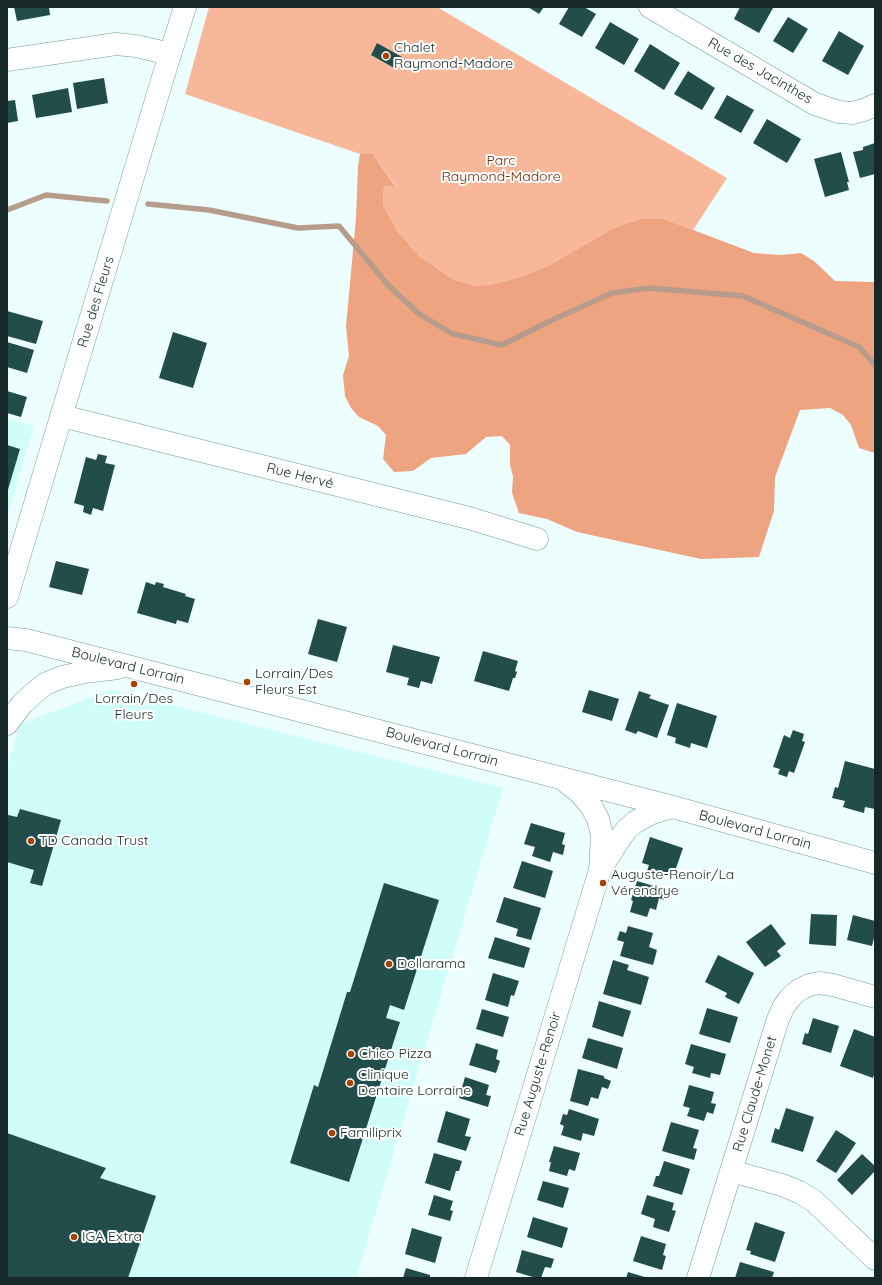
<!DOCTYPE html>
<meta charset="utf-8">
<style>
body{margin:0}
#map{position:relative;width:882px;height:1285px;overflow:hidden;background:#ecfefd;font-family:Quicksand,sans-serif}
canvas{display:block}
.frame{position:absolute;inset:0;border:8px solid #162827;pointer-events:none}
</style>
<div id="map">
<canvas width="882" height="1285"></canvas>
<div class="frame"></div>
</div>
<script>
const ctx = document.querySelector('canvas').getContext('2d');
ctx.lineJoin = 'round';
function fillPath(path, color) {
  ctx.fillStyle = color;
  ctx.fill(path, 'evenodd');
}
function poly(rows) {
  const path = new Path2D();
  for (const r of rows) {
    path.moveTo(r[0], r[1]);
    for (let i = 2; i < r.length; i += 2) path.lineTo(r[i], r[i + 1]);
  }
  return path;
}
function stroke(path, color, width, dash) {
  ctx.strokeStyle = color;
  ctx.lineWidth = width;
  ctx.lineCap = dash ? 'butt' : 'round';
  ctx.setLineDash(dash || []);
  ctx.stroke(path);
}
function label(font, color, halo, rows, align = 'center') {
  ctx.font = font + ' Quicksand,sans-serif';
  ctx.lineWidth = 4;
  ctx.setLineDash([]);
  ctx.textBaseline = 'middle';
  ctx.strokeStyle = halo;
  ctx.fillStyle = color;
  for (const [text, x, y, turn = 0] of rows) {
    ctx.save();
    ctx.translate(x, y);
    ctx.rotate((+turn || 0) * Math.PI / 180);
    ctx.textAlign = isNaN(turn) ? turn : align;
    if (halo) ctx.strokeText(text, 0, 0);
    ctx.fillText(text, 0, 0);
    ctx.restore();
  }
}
fillPath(poly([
 [7,419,34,426,7,517],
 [111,690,503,788,356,1278,7,1278,7,767,20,724]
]), '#d0fdfa');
fillPath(poly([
 [209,7,437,7,727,178,693,230,664,219,612,229,548,266,519,277,494,284,476,286,454,280,419,256,398,232,383,205,384,186,395,185,372,153,360,154,185,94]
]), '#f9b79a');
fillPath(poly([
 [372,153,395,186,384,186,383,205,398,232,419,256,454,280,476,286,494,284,519,277,548,266,612,229,641,219,664,219,754,253,781,255,801,253,814,261,835,281,874,282,875,284,875,453,859,448,851,425,843,415,830,408,800,410,775,477,774,511,759,557,701,559,577,532,547,519,519,513,512,493,513,476,510,465,510,445,502,436,486,437,466,454,431,458,413,471,394,472,383,459,386,435,378,426,359,417,351,408,345,396,343,375,349,356,346,326,356,218,358,166,360,154]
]), '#eea381');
stroke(poly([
 [148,204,209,210,298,228,339,226,388,285,419,314,453,334,502,345,548,322,612,293,649,288,743,296,859,347,875,365],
 [7,210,46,195,107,201]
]), '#b79c8c', 5.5);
fillPath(poly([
 [14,7,49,7,50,15,17,21],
 [528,7,544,7,539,14],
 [569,7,584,7,596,14,582,37,559,24],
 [740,7,770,7,773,8,759,33,734,19],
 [788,17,808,29,793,53,773,41],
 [610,22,639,39,624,65,595,48],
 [839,31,864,46,848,75,822,61],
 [377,43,402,57,396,69,371,55],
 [650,44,680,63,664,90,634,71],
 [688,71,715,88,702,110,674,94],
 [104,78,108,103,77,109,73,83],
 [68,88,72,112,36,118,32,95],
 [727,95,754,110,741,133,714,118],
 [15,100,18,121,7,123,7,101],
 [767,119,801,139,787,163,753,143],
 [875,143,875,174,860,178,853,152,863,150,863,147],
 [841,152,849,182,847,182,849,190,825,197,814,159],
 [7,311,43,321,36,344,7,336],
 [173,332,207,343,193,388,159,378],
 [7,342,34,350,27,373,7,367],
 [7,391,27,397,21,417,7,413],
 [7,445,20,449,7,493],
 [98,454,107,456,105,463,115,465,103,511,93,508,91,515,83,512,84,506,74,503,86,457,96,460],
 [56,561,89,569,82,595,49,587],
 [146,582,155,585,156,582,164,584,163,587,186,594,185,596,195,599,188,623,177,620,176,624,137,613],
 [318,619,347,627,337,662,308,654],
 [393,645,440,657,432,684,421,681,419,688,407,685,409,678,386,672],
 [483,651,518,661,515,671,517,672,515,678,513,678,509,691,474,681],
 [589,690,619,699,612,721,582,712],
 [639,691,651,695,649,698,669,705,657,738,638,731,636,734,625,730],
 [677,703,717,716,707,748,691,743,690,748,675,743,676,738,667,735],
 [793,730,804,734,802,741,805,742,794,773,789,771,787,777,778,774,780,769,773,767,784,735,790,738],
 [845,761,875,769,875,809,865,807,864,813,853,810,843,807,845,801,832,798,835,787,838,788],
 [20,809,61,820,42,886,30,883,34,870,7,862,7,818,8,815,17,817],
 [531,823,565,833,562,844,565,845,563,855,553,852,550,862,532,856,535,847,524,844],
 [650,837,683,848,674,874,668,872,666,877,647,871,649,865,642,863],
 [522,861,553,871,545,898,513,888],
 [637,881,667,890,664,900,659,898,656,910,650,908,647,917,630,912,633,901,631,900],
 [384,883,439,900,404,1010,390,1005,386,1018,400,1022,349,1182,290,1163,314,1085,318,1087,347,992,350,992],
 [504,897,541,908,531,940,516,936,518,929,496,922],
 [811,914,837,915,836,946,809,944],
 [853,915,875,921,875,934,872,946,847,940],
 [771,924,786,944,777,951,781,956,765,967,746,942],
 [628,926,653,933,649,947,657,950,653,965,620,956,624,942,617,940,620,931,626,933],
 [495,937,530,948,524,968,488,958],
 [718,955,754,973,739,1004,725,997,727,993,705,982],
 [613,960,629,965,627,970,649,977,641,1005,603,994],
 [493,973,519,981,514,996,511,995,508,1007,485,1000],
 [599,1001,631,1011,623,1037,592,1027],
 [707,1008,738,1017,730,1043,699,1034],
 [482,1009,509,1017,503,1037,476,1029],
 [813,1018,839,1026,831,1053,802,1044,805,1033,808,1034],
 [854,1029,875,1037,875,1072,873,1078,840,1066],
 [588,1038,623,1048,617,1069,582,1058],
 [476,1043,498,1050,496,1059,500,1061,496,1073,469,1065],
 [691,1044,726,1054,720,1075,711,1073,710,1078,692,1073,694,1067,685,1064],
 [578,1069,604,1076,604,1078,611,1081,608,1089,602,1087,598,1099,591,1097,588,1106,570,1101],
 [465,1077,489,1085,486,1095,491,1096,488,1107,459,1098],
 [689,1085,714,1092,711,1103,716,1104,713,1114,707,1112,704,1121,687,1116,690,1108,683,1106],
 [786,1108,814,1117,803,1152,771,1142,775,1128,779,1130],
 [569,1109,599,1119,594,1136,583,1133,581,1141,561,1135,564,1126,560,1124,563,1114,567,1115],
 [446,1111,470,1119,465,1136,471,1137,466,1151,437,1142],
 [671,1122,699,1130,693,1148,697,1149,694,1160,662,1151],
 [836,1130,856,1143,836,1173,816,1161],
 [7,1133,106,1168,100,1178,156,1196,128,1278,7,1278],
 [554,1146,580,1153,575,1171,569,1169,567,1176,549,1171,551,1162,549,1162],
 [434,1153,462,1161,459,1171,456,1171,450,1191,425,1183],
 [862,1154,875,1166,875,1171,852,1195,837,1180],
 [664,1161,690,1169,682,1195,653,1186,656,1176,659,1176],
 [543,1181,569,1188,563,1208,537,1200],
 [434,1195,453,1201,450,1210,453,1211,450,1221,428,1215],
 [647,1195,674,1203,672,1210,676,1211,669,1232,653,1227,655,1219,641,1214],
 [533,1217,568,1228,562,1248,527,1237],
 [755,1222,785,1232,775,1262,750,1254,751,1251,746,1250],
 [412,1228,442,1237,435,1263,405,1254],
 [641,1236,666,1244,663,1255,666,1256,662,1270,633,1261],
 [522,1250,554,1259,551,1268,545,1267,541,1278,536,1278,516,1272],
 [740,1262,774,1272,772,1278,735,1278],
 [406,1268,430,1275,430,1278,403,1278],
 [628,1272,648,1278,626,1278]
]), '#224d4a');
const minor = poly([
 [650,7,815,104,839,112,852,113,864,110,875,105],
 [7,60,116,44,136,46,170,54],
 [62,416,469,518,537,539],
 [7,597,163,77,185,7],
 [731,1171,782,1185,799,1192,814,1201,875,1259],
 [476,1278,600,870],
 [698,1278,778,1019,784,1006,790,998,799,990,809,985,819,983,833,985,875,997]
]);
const major = poly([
 [7,638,26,640,131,667,673,807,875,863],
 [7,724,22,704,33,694,45,684,62,677,85,672,118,668],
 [565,781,580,793,591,806,598,819,602,835,600,870],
 [602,867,617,843,626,830,635,822,652,813,673,807]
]);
stroke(minor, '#709b98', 23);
stroke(major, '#709b98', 23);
stroke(minor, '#fff', 22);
stroke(major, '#fff', 22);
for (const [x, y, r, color] of [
 [386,56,4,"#a54302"],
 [247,682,4,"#a54302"],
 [134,684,4,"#a54302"],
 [31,841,4,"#a54302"],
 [603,883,4,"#a54302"],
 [389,964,4,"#a54302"],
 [351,1054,4,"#a54302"],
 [350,1083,4,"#a54302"],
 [332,1133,4,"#a54302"],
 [74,1237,4,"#a54302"]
]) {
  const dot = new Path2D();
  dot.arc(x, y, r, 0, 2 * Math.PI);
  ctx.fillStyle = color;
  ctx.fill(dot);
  stroke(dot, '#fff', 1.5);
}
label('14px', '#162827', '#fff', [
 ["Chalet",394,48],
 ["Raymond-Madore",394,64],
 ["Lorrain/Des",255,674],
 ["Fleurs Est",255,690],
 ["Lorrain/Des",134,699,"center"],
 ["Fleurs",134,715,"center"],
 ["TD Canada Trust",39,841],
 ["Auguste-Renoir/La",611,875],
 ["Vérendrye",611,891],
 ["Dollarama",397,964],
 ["Chico Pizza",359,1054],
 ["Clinique",358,1075],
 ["Dentaire Lorraine",358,1091],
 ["Familiprix",340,1133],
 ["IGA Extra",82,1237]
], 'left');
label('14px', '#162827', '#fff', [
 ["Rue des Jacinthes",760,71,30],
 ["Rue des Fleurs",96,302,-73],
 ["Rue Hervé",300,476,14],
 ["Boulevard Lorrain",128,666,14],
 ["Boulevard Lorrain",442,747,15],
 ["Boulevard Lorrain",755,830,15],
 ["Rue Auguste-Renoir",538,1074,-73],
 ["Rue Claude-Monet",755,1094,-73]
]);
label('14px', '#6c2a02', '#fff', [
 ["Parc",501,161],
 ["Raymond-Madore",501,177]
]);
</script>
